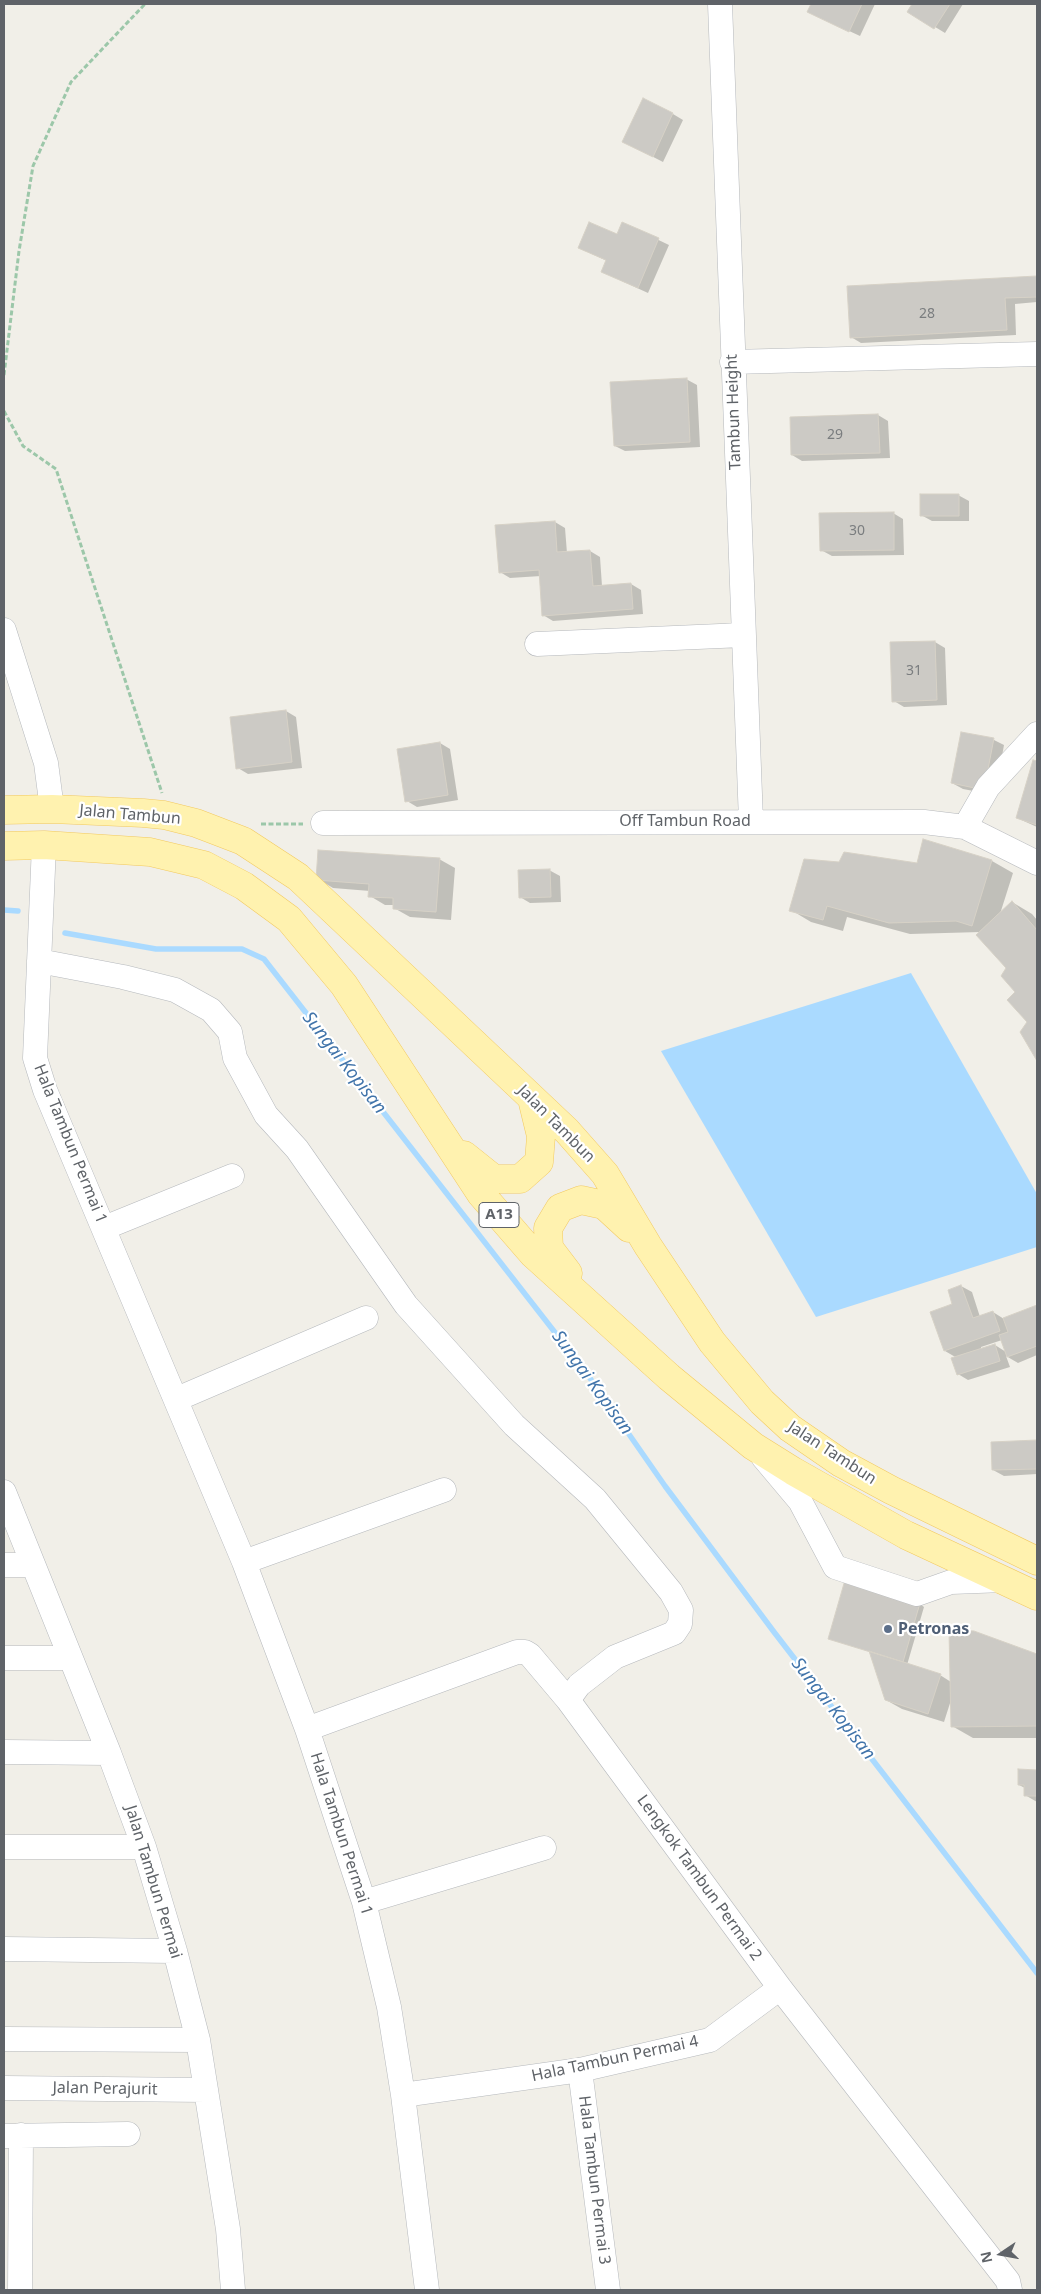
<!DOCTYPE html>
<style>
body{margin:0}
#map{position:relative;width:1041px;height:2294px;overflow:hidden;background:#f1efe8;font-family:"Noto Sans",sans-serif}
canvas{display:block}
.frame{position:absolute;inset:0;border:5px solid #5f6368;pointer-events:none}
.north{position:absolute;left:976px;top:2229px;width:50px;height:50px;-webkit-text-stroke:4px #fff;paint-order:stroke;rotate:258deg;font-size:14px;font-weight:700;line-height:20px;text-align:center;color:#5f6368}
.north::after{content:'';display:block;margin:auto;width:18px;height:22px;background:#5f6368;clip-path:polygon(50% 0,100% 100%,50% 72%,0 100%)}
</style>
<div id="map">
<canvas width="1041" height="2294"></canvas>
<div class="frame"></div>
<div class="north">N</div>
</div>
<script>
const ctx = document.querySelector('canvas').getContext('2d');
ctx.lineJoin = 'round';
function fillPath(path, color) {
  ctx.fillStyle = color;
  ctx.fill(path, 'evenodd');
}
function poly(rows) {
  const path = new Path2D();
  for (const r of rows) {
    path.moveTo(r[0], r[1]);
    for (let i = 2; i < r.length; i += 2) path.lineTo(r[i], r[i + 1]);
  }
  return path;
}
function stroke(path, color, width, dash) {
  ctx.strokeStyle = color;
  ctx.lineWidth = width;
  ctx.lineCap = dash ? 'butt' : 'round';
  ctx.setLineDash(dash || []);
  ctx.stroke(path);
}
function label(font, color, halo, rows, align = 'center') {
  ctx.font = font + ' "Noto Sans",sans-serif';
  ctx.lineWidth = 4.5;
  ctx.setLineDash([]);
  ctx.textBaseline = 'middle';
  ctx.strokeStyle = halo;
  ctx.fillStyle = color;
  for (const [text, x, y, turn = 0] of rows) {
    ctx.save();
    ctx.translate(x, y);
    ctx.rotate((+turn || 0) * Math.PI / 180);
    ctx.textAlign = isNaN(turn) ? turn : align;
    if (halo) ctx.strokeText(text, 0, 0);
    ctx.fillText(text, 0, 0);
    ctx.restore();
  }
}
fillPath(poly([
 [911,973,1037,1194,1037,1247,816,1317,661,1051]
]), '#aadaff');
fillPath(poly([
 [812,4,875,4,860,36,808,12],
 [913,4,963,4,945,33,909,11],
 [673,114,683,120,663,162,624,142],
 [623,223,669,245,648,293,602,272,607,261,579,248,618,236],
 [1037,277,1037,302,1015,304,1016,335,861,343,851,337,848,287],
 [686,379,697,385,700,447,625,451,615,446],
 [878,415,888,421,890,458,802,461,792,455,791,418],
 [958,495,969,501,969,521,932,521,921,515],
 [893,513,903,519,904,555,832,556,821,550],
 [555,522,565,528,567,553,590,551,600,557,602,586,631,584,641,590,643,614,553,621,543,615,541,576,510,578,500,572],
 [935,642,945,648,947,705,904,707,894,701,892,644],
 [286,711,296,717,302,768,248,774,238,768],
 [962,733,994,740,1004,745,995,795,963,789,952,783],
 [440,743,450,749,458,800,417,807,407,801],
 [1034,762,1037,763,1037,827,1017,818],
 [924,841,992,861,1013,873,1000,914,1012,902,1032,914,1037,920,1037,1059,1021,1032,1028,1022,1008,968,981,932,910,934,847,917,843,931,811,922,791,910,840,864,918,864],
 [439,859,455,868,451,920,410,917,394,908,394,905,385,905,370,896,370,891,333,888,318,879],
 [549,870,560,876,561,902,530,903,520,897],
 [961,1286,972,1292,980,1317,993,1312,1004,1319,1037,1306,1037,1355,1018,1363,1006,1356,1010,1367,968,1380,958,1374,957,1358,945,1351,954,1304],
 [1002,1340,1006,1352,995,1345,981,1350,981,1347],
 [1037,1441,1037,1474,1004,1476,993,1470,992,1443],
 [920,1604,924,1607,907,1665,940,1675,951,1682,974,1632,1037,1656,1037,1738,973,1738,952,1726,951,1700,944,1722,902,1709,886,1700],
 [1019,1771,1037,1771,1037,1802,1025,1795,1025,1788,1019,1785]
]), '#0003');
stroke(poly([
 [4,910,18,911],
 [65,933,156,949,242,949,264,959,585,1371,665,1486,774,1632,1037,1973]
]), '#aadaff', 5.5);
const building = poly([
 [811,4,862,4,849,32,807,12,811,4],
 [912,4,950,4,934,29,907,12,912,4],
 [643,98,673,113,653,157,622,142,643,98],
 [589,222,617,234,622,222,659,238,638,288,601,272,606,260,578,248,589,222],
 [1037,276,1037,297,1005,298,1007,330,850,338,847,286,1037,276],
 [687,378,690,442,614,446,610,382,687,378],
 [878,414,880,453,791,455,790,417,878,414],
 [920,494,959,494,959,516,920,516,920,494],
 [894,512,894,550,820,551,819,513,894,512],
 [555,521,557,552,590,550,593,586,631,583,633,609,542,616,539,570,499,573,495,525,555,521],
 [935,641,937,700,892,702,890,642,935,641],
 [286,710,292,762,236,769,230,717,286,710],
 [961,732,994,738,984,790,951,783,961,732],
 [440,742,448,795,405,802,397,749,440,742],
 [1033,760,1037,761,1037,825,1016,818,1033,760],
 [923,839,992,860,972,926,956,921,889,923,827,906,823,920,789,911,804,859,839,862,844,852,917,863,923,839],
 [318,850,440,858,436,912,393,909,393,898,368,897,369,884,316,880,318,850],
 [550,869,551,897,519,898,518,870,550,869],
 [1012,901,1037,930,1037,1061,1020,1032,1027,1022,1007,1000,1015,992,1001,976,1006,968,976,935,1012,901],
 [961,1285,973,1318,993,1311,1000,1331,944,1351,930,1312,952,1304,948,1290,961,1285],
 [1037,1305,1037,1346,1007,1357,999,1335,1008,1332,1003,1318,1037,1305],
 [995,1344,1000,1361,957,1375,951,1358,995,1344],
 [1037,1440,1037,1469,992,1470,991,1442,1037,1440],
 [845,1580,920,1603,903,1662,828,1639,845,1580],
 [949,1630,974,1631,1037,1654,1037,1726,951,1727,949,1630],
 [869,1651,941,1674,928,1714,885,1700,869,1651],
 [1018,1769,1037,1770,1037,1796,1024,1796,1024,1785,1018,1785,1018,1769]
]);
fillPath(building, '#cccac5');
stroke(building, '#d6d1c6', 1);
const minor = poly([
 [720,4,751,821],
 [732,362,1037,354],
 [4,630,46,763,52,809],
 [537,644,743,635],
 [323,823,924,822,965,827,1037,863],
 [965,827,988,787,1037,734],
 [44,845,35,1058,45,1090,244,1562,307,1729,364,1902,389,2007,403,2095,427,2290],
 [39,961,123,977,175,990,211,1010,230,1032,235,1058,266,1115,297,1149,406,1305,514,1425,595,1499,671,1592,681,1610,680,1624,674,1633,615,1657,579,1685,568,1700],
 [104,1228,232,1176],
 [177,1399,366,1318],
 [763,1457,800,1501,835,1567,917,1594,951,1582,1004,1580],
 [4,1492,109,1753,144,1847,175,1951,198,2040,206,2090,228,2229,233,2290],
 [244,1562,444,1490],
 [4,1565,33,1565],
 [4,1658,69,1658],
 [307,1729,517,1652,525,1652,530,1655,568,1700,780,1988,1008,2281,1010,2290],
 [4,1752,109,1753],
 [4,1847,144,1847],
 [364,1902,544,1848],
 [4,1949,175,1951],
 [4,2039,198,2040],
 [580,2070,608,2290],
 [4,2088,206,2090],
 [403,2095,580,2070,710,2040,780,1988],
 [4,2136,128,2134],
 [20,2290,21,2135]
]);
const major = poly([
 [4,810,52,809,143,813,164,815,196,823,243,841,298,877,567,1131,605,1174,648,1246,712,1342,762,1402,790,1428,841,1463,891,1490,1037,1561],
 [4,846,44,845,150,852,204,865,244,886,289,919,344,985,481,1194,533,1254,669,1377,753,1446,793,1471,906,1535,1037,1596],
 [464,1155,494,1179,520,1179,539,1162,541,1136,532,1099],
 [568,1273,549,1248,548,1228,560,1208,581,1200,604,1205,629,1228]
]);
stroke(minor, '#b5b8bc', 25);
stroke(major, '#f2c960', 29);
stroke(poly([
 [4,375,19,251,33,166,71,82,145,4],
 [4,411,23,446,56,469,162,793],
 [261,824,303,824]
]), '#9cc7a9', 3, [5, 2.5]);
stroke(minor, '#fff', 24);
stroke(major, '#fff2af', 28);
for (const [x, y, r, color] of [
 [888,1629,5,"#5c6f8a"]
]) {
  const dot = new Path2D();
  dot.arc(x, y, r, 0, 2 * Math.PI);
  ctx.fillStyle = color;
  ctx.fill(dot);
  stroke(dot, '#fff', 2);
}
label('14px', '#7a7d7f', null, [
 ["28",927,314],
 ["29",835,435],
 ["30",857,531],
 ["31",914,671]
]);
for (const [x, y, w] of [
 [499,1215,40]
]) {
  const box = new Path2D();
  box.roundRect(x - w / 2, y - 12.5, w, 25, 4);
  ctx.fillStyle = '#fff';
  ctx.fill(box);
  stroke(box, '#5f6368', 1);
}
label('bold 15px', '#5f6368', null, [
 ["A13",499,1215]
]);
label('16px', '#5f6368', '#fff', [
 ["Tambun Height",734,412,-92],
 ["Jalan Tambun",130,815,5],
 ["Off Tambun Road",685,821],
 ["Jalan Tambun",556,1124,45],
 ["Hala Tambun Permai 1",70,1144,68],
 ["Jalan Tambun",832,1453,33],
 ["Hala Tambun Permai 1",341,1834,72],
 ["Lengkok Tambun Permai 2",699,1878,54],
 ["Jalan Tambun Permai",153,1882,73],
 ["Hala Tambun Permai 4",615,2059,-12],
 ["Jalan Perajurit",105,2089,1],
 ["Hala Tambun Permai 3",594,2180,83]
]);
label('bold 16px', '#4e5e75', '#fff', [
 ["Petronas",898,1629]
], 'left');
label('italic 18px', '#4174aa', '#fff', [
 ["Sungai Kopisan",344,1063,52],
 ["Sungai Kopisan",592,1383,54],
 ["Sungai Kopisan",833,1709,52]
]);
</script>
